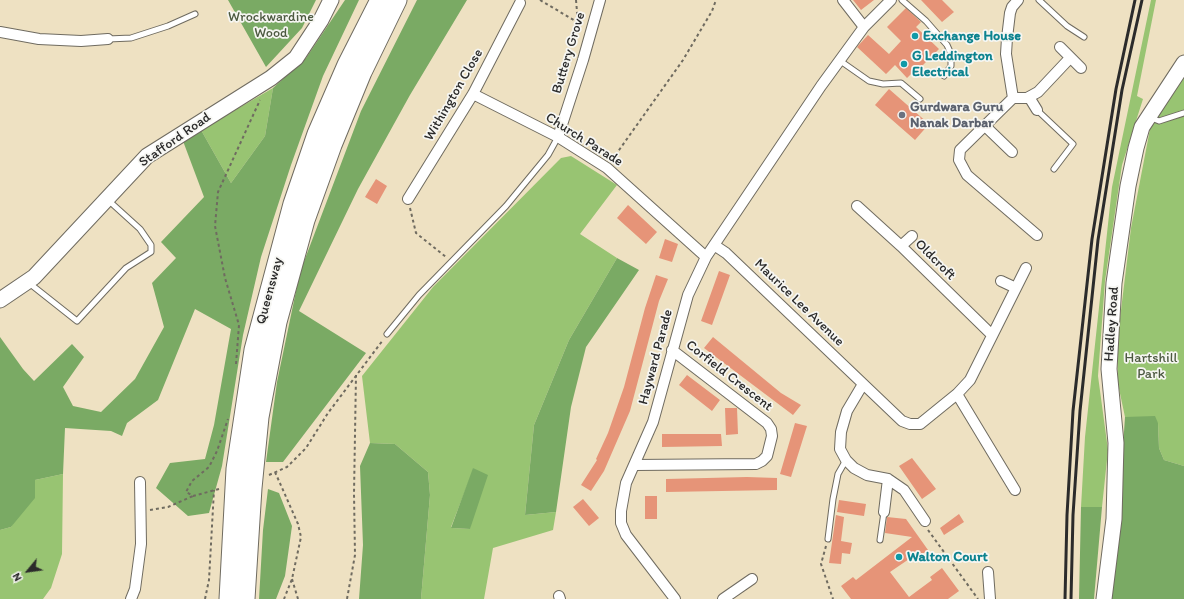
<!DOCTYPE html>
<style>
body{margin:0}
#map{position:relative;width:1184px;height:599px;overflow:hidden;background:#eee1c2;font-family:Itim,sans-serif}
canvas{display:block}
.north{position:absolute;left:8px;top:551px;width:40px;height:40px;-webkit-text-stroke:3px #f6f6f2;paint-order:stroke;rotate:241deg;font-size:11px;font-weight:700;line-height:16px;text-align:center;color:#2b2b2b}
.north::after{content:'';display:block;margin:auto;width:14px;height:18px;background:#2b2b2b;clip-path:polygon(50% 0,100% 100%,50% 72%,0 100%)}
</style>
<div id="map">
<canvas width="1184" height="599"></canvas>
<div class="north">N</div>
</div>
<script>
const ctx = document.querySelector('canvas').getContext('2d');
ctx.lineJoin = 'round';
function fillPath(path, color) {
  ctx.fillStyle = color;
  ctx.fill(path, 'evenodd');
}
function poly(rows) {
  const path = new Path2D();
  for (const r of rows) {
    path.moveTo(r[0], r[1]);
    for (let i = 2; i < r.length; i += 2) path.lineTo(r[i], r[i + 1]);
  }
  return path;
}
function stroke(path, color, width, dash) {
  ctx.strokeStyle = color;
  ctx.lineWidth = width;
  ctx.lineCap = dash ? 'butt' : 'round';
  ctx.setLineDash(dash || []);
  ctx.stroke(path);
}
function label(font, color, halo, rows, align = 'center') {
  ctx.font = font + ' Itim,sans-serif';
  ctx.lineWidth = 3.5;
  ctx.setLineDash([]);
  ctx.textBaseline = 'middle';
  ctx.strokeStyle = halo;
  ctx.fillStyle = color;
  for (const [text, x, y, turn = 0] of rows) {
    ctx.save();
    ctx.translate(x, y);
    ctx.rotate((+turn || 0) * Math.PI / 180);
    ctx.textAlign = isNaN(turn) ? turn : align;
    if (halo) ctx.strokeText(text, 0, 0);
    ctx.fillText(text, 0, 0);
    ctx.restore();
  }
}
fillPath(poly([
 [1151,0,1156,0,1137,96,1143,99,1122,165,1105,281,1098,376,1108,450,1102,507,1081,507,1085,437,1112,187],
 [1184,74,1184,466,1164,460,1159,448,1158,423,1125,417,1118,384,1117,343,1131,228,1150,129],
 [273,88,265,136,231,183,201,130],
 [571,156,617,185,580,234,617,258,569,340,534,425,525,515,556,512,553,530,493,548,484,599,421,599,430,495,428,472,395,444,370,443,362,376,433,287,561,158],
 [474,468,470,529,452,528,451,527],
 [63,474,62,554,51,588,43,599,0,599,0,530,11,527,35,480]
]), '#98c472');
fillPath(poly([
 [228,0,316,0,302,28,266,67],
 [345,0,359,0,323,76,291,165,261,257,243,335,222,466,209,513,188,516,156,488,170,463,205,459,214,425,231,329,195,309,158,400,127,423,122,436,111,431,65,428,63,474,35,480,35,498,11,527,0,530,0,337,23,369,34,381,72,344,84,357,63,387,73,406,101,412,135,379,164,327,152,283,176,258,161,242,204,197,183,141,201,130,231,183,265,136,273,88,306,58],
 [417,0,467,0,410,95,358,189,299,311,366,353,283,462,266,462,277,382,300,272,361,111],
 [617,258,639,270,586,347,571,407,556,512,525,515,534,425,569,340],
 [1155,416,1158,423,1159,448,1164,460,1184,466,1184,599,1108,599,1116,550,1125,417],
 [370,443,395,444,428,472,430,495,421,599,359,599,363,545,360,466],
 [473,468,488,475,470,529,451,528],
 [268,489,279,493,292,526,285,576,276,599,259,599,263,530],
 [1081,507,1102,507,1094,599,1079,599]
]), '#7aaa64');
fillPath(poly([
 [853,0,874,0,861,10],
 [921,0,942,0,954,12,942,22],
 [906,8,921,22,916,27,939,49,914,74,913,72,907,78,895,65,886,74,857,47,868,35,889,54,901,41,887,27],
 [889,89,929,124,915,140,875,105],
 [376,179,387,186,377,204,365,197],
 [628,205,657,232,646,244,617,218],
 [665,239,678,244,672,262,659,258],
 [719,271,730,275,712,325,701,321],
 [656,275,668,279,659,301,630,411,604,471,591,491,581,485,597,460,596,459,608,433,624,387,645,308],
 [713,337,781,393,801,405,793,415,704,348],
 [687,375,720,400,712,411,679,385],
 [725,408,737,408,738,434,726,435],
 [795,423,807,426,791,477,780,474],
 [662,434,721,434,722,446,662,447],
 [912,458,936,489,922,499,899,466],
 [747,477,777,478,777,490,666,492,666,479],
 [645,496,657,496,657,519,645,519],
 [583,499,599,518,589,526,573,507],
 [839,500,866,504,864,516,837,512],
 [959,514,964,522,944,535,940,528],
 [836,515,844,517,841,541,852,543,850,554,842,553,841,564,829,563],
 [887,517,906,519,928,550,917,558,915,555,890,572,909,597,932,580,930,577,942,568,959,591,948,599,851,599,841,586,853,577,856,580,912,537,885,533]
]), '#e69478');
const lane = poly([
 [902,0,926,21,947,45,951,54,951,66,944,76],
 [1039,0,1067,26,1084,37],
 [108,39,131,38,168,26,195,14],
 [839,60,869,81,883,84,901,83,920,99],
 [1037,110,1073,144,1054,169],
 [1149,117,1159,121,1184,113],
 [29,283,77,321,126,268,151,252,151,245,140,229,108,200],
 [387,334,419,295,506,206,548,155,558,137],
 [828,539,833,499,838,474,846,460],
 [880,540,884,512]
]);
const street = poly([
 [843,0,864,27],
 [0,32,39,39,81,41,108,39],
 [1060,47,1081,68],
 [473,94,558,137,607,168,706,257],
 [1029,97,1037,110],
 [1013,98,960,150,959,160,967,175,1037,235],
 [1013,98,1006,54,1007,38,1010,13,1012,7,1018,0],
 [1013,98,1027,98,1038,92,1070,58],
 [985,126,1012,152],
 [558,137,583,60,600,0],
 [408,199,473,94,520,3],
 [857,206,901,246,992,335],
 [714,245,726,253,902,421,910,424,920,424,957,394,970,380,1026,268],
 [901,246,912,236],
 [1001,281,1016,288],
 [863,384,847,411,841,432,840,449,846,460,854,468,867,475,888,479,904,490,925,521],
 [957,394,1015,490],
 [634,465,756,464,762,461,767,456,772,436,771,429,767,423,672,350],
 [884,512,888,479],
 [988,572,990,599],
 [559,596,560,599],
 [131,599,135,589,141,544,140,482],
 [675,599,626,535,621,523,621,511,626,483,653,422,688,295,706,257,821,86,864,27,891,0],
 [723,599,752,579]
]);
const secondary = poly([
 [0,300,34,277,147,156,271,78,296,58,321,20,331,0],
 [1104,599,1114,519,1116,443,1109,369,1114,283,1128,186,1136,148,1142,127,1184,63]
]);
const highway = poly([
 [229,599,236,469,254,350,293,204,317,134,347,65,380,0],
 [245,599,252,488,259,417,277,322,305,220,332,145,362,72,397,0]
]);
stroke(lane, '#6f6b60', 7);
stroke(street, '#6f6b60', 12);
stroke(secondary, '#6f6b60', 17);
stroke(highway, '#6f6b60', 21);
stroke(poly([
 [540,0,577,22],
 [576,0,579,35],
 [612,160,683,60,712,11,716,0],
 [410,208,416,233,446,257],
 [236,364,239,325,225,278,215,226,218,192,260,100],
 [275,472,298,524,301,537,292,579,284,599],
 [269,475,287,467,306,448,328,413,383,340],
 [219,489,193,496,186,492,192,481,209,467,217,451,228,419],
 [150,510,168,507,193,496],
 [928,530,978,599],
 [826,546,821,564,833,599],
 [292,579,298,599],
 [205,599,209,580,214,490],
 [347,599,355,555,354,494,356,375]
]), '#6f6b60', 2, [3, 3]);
stroke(lane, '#fff', 5);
stroke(street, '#fff', 10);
stroke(secondary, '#fff', 15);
stroke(highway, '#fff', 19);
stroke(poly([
 [1065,599,1067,515,1073,411,1092,239,1116,89,1135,0],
 [1071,599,1073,515,1080,411,1098,240,1122,90,1142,0]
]), '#2b2b2b', 3);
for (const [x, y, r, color] of [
 [915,36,4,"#0f9aa8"],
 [904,64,4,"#0f9aa8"],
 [902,115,4,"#6b7280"],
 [899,557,4,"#0f9aa8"]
]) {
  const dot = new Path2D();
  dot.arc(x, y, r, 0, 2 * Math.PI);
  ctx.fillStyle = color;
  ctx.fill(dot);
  stroke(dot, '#f6f6f2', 1.5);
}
label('14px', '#4c5940', '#f6f6f2', [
 ["Wrockwardine",271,17],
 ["Wood",271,33],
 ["Hartshill",1151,358],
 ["Park",1151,374]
]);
label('bold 14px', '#0d838f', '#f6f6f2', [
 ["Exchange House",923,36],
 ["G Leddington",912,56],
 ["Electrical",912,72],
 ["Walton Court",907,557]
], 'left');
label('14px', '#2b2b2b', '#f6f6f2', [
 ["Buttery Grove",569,53,-73],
 ["Withington Close",454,95,-60],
 ["Stafford Road",175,140,-35],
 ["Church Parade",584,140,32],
 ["Oldcroft",935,260,45],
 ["Queensway",270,291,-75],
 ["Maurice Lee Avenue",799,303,44],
 ["Hadley Road",1112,324,-86],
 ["Hayward Parade",656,357,-75],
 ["Corfield Crescent",729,376,38]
]);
label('bold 14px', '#5b616d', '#f6f6f2', [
 ["Gurdwara Guru",910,107],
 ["Nanak Darbar",910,123]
], 'left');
</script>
